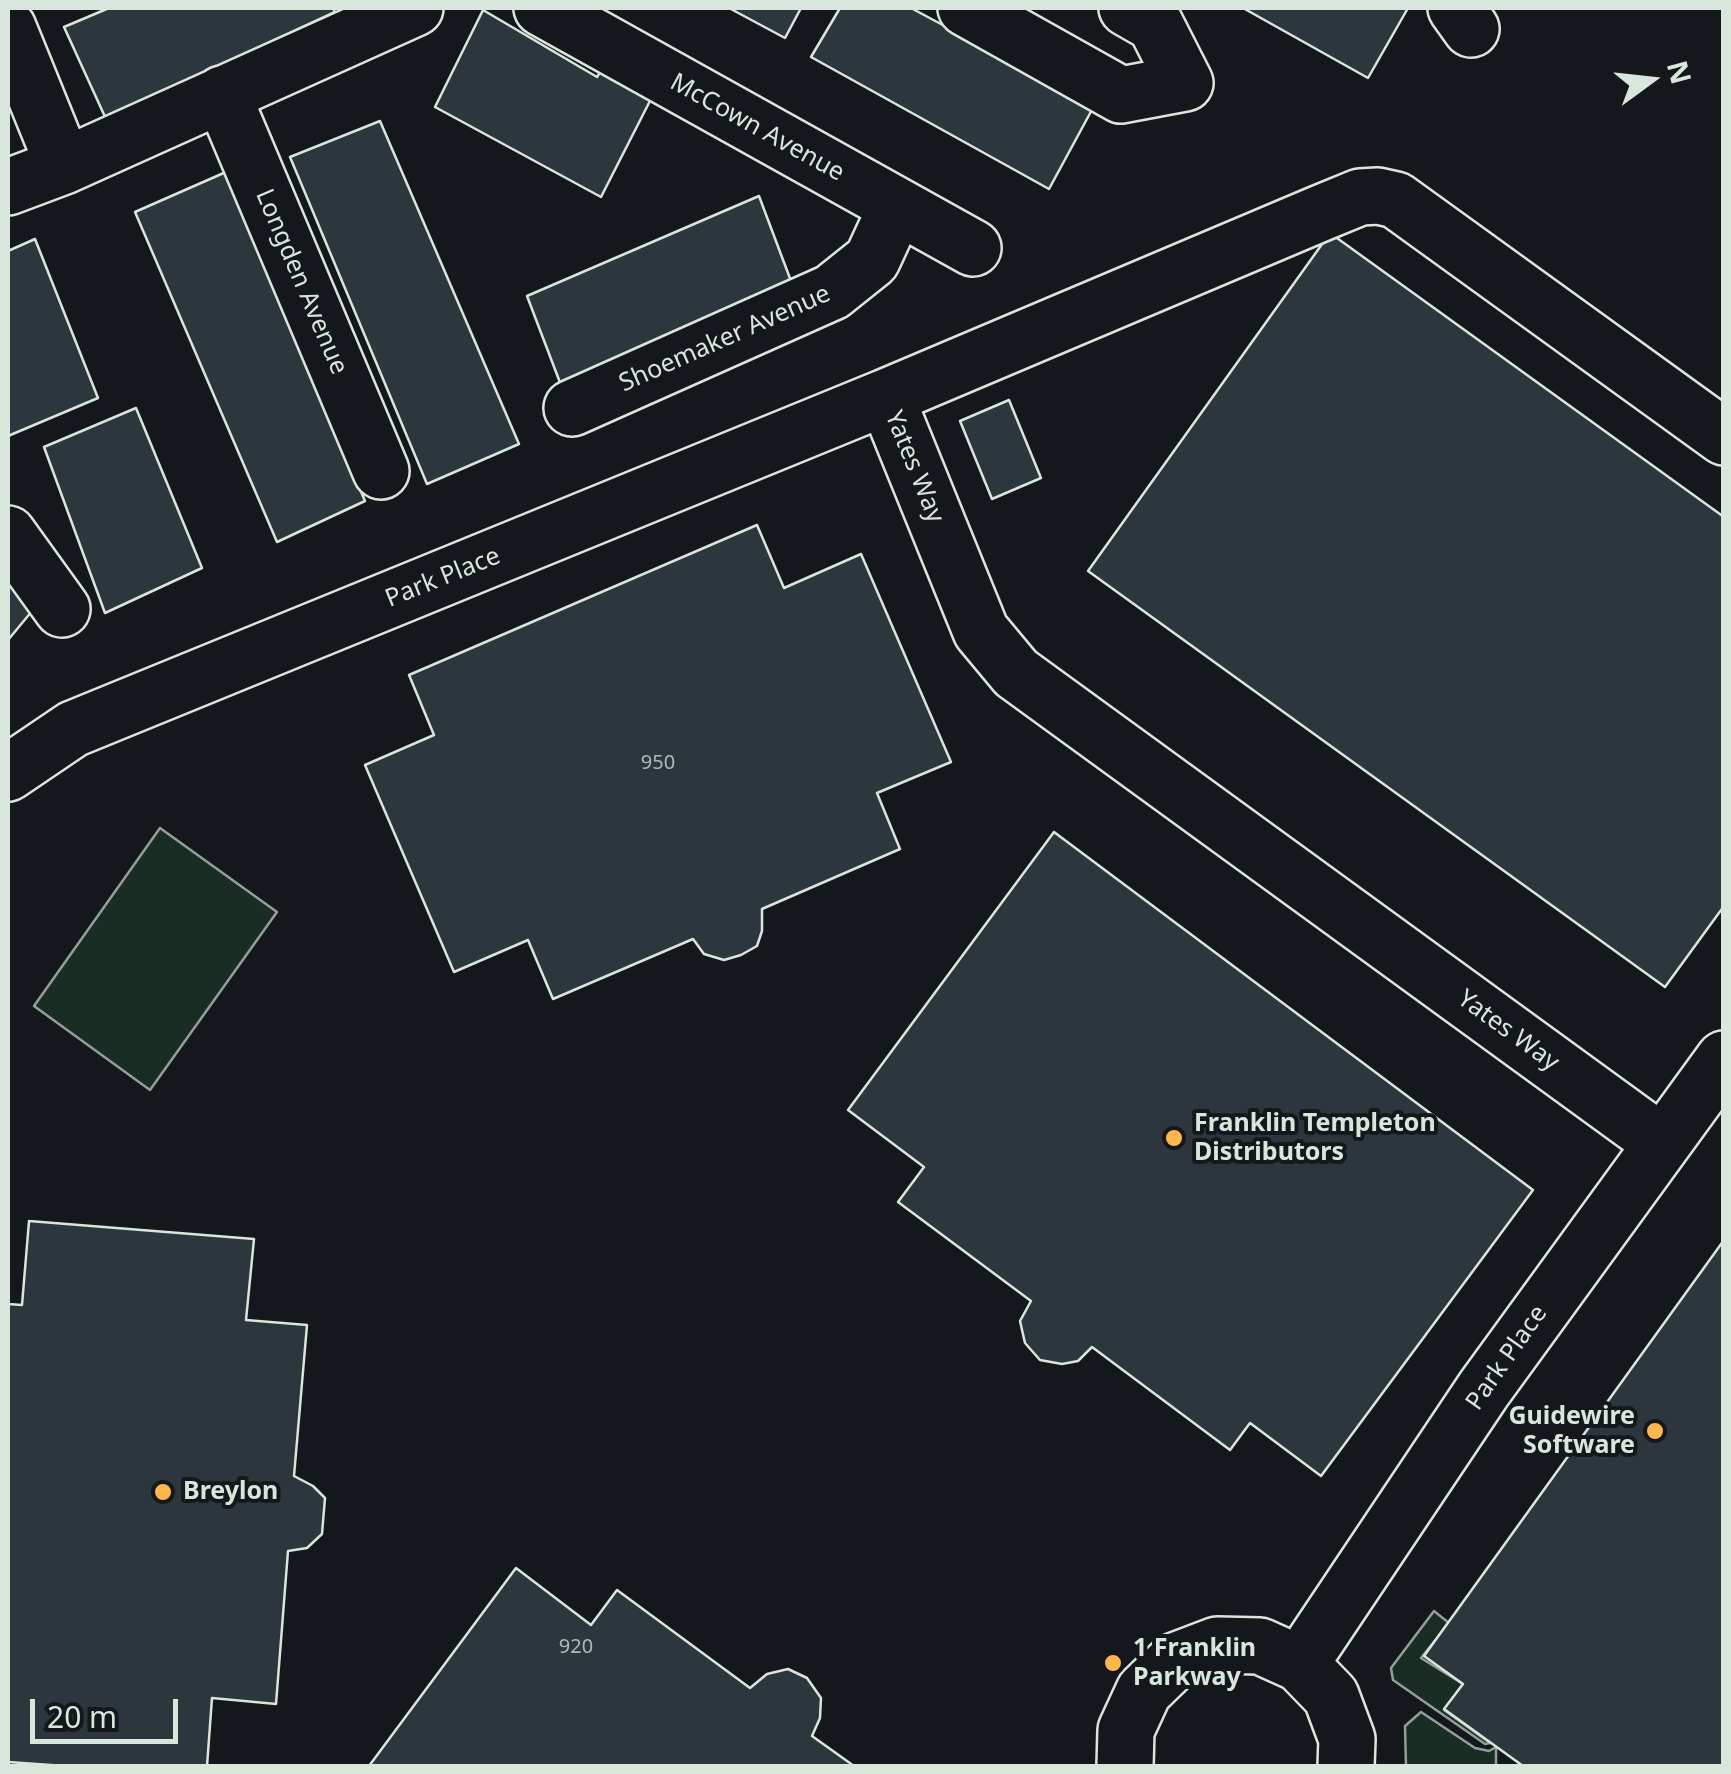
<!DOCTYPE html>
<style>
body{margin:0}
#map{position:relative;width:1731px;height:1774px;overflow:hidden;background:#14181c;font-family:"Noto Sans",sans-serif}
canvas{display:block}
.frame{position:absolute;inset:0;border:10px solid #d8e6dc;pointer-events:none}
.north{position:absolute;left:1601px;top:30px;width:100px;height:100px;-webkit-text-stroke:8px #14181c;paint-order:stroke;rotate:75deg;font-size:28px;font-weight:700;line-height:40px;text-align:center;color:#d8e6dc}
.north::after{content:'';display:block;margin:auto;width:35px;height:45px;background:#d8e6dc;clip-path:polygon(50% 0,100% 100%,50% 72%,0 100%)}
.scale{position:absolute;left:30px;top:1699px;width:148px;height:45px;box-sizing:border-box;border:5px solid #d8e6dc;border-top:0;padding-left:12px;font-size:30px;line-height:35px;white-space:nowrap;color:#d8e6dc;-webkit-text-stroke:8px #14181c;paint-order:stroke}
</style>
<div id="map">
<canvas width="1731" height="1774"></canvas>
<div class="frame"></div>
<div class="north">N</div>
<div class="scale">20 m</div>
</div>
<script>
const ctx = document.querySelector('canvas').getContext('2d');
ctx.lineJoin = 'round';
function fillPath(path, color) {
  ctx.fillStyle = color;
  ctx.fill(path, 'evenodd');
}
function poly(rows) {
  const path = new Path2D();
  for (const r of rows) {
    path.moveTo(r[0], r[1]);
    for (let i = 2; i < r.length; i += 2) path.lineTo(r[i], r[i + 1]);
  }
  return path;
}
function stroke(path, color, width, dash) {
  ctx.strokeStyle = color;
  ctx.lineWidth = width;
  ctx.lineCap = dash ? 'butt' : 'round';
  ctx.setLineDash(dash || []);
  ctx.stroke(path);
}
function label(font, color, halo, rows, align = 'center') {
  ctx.font = font + ' "Noto Sans",sans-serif';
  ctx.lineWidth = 8;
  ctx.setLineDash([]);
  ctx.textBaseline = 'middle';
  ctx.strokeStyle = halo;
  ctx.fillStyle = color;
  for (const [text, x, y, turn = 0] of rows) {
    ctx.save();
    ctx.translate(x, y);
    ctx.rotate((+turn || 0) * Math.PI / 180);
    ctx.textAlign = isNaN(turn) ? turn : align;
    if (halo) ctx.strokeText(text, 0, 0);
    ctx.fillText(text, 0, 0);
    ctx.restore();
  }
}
const green = poly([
 [160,828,277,912,150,1090,34,1006,160,828],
 [1434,1611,1449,1623,1421,1658,1463,1684,1444,1710,1490,1743,1485,1744,1393,1680,1391,1668,1434,1611],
 [1421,1712,1475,1748,1489,1751,1496,1747,1496,1766,1406,1766,1405,1726,1421,1712]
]);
fillPath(green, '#1a2d24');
stroke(green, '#939e99', 2.5);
const building = poly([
 [109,8,333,8,335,12,106,119,64,27,109,8],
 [729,8,801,8,785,38,729,8],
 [840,8,911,8,1094,106,1049,189,811,57,840,8],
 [1243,8,1408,8,1368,78,1243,8],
 [483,10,597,77,604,66,652,97,601,197,435,107,483,10],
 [380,121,519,444,427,484,290,157,380,121],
 [226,172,365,501,277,542,135,212,226,172],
 [759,196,797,297,564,393,527,296,759,196],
 [1330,233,1724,517,1724,906,1665,987,1088,571,1330,233],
 [35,239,98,398,8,436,8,251,35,239],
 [1009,400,1041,478,992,499,960,421,1009,400],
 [136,408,202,568,105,613,44,447,136,408],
 [757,525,784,588,861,554,951,762,877,793,900,849,762,909,762,931,757,946,741,955,724,960,704,954,693,939,553,999,528,940,454,972,365,765,434,735,409,675,757,525],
 [8,584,37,605,8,640,8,584],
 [1054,832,1533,1190,1321,1476,1250,1423,1230,1450,1092,1347,1078,1361,1062,1364,1040,1360,1025,1343,1020,1321,1031,1301,898,1202,924,1167,848,1110,1054,832],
 [29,1221,254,1239,246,1320,307,1325,294,1476,313,1486,325,1498,322,1534,307,1548,288,1551,276,1704,212,1698,207,1766,65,1766,8,1762,8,1304,22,1305,29,1221],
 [1724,1240,1724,1766,1523,1766,1444,1709,1463,1684,1424,1656,1724,1240],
 [516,1568,591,1625,617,1590,750,1688,767,1674,788,1669,807,1678,821,1698,820,1718,812,1736,854,1766,369,1766,516,1568]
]);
fillPath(building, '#2c363c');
stroke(building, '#d8e6dc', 2.5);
const minor = poly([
 [542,8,973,248],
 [966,8,1121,95,1185,83,1155,24,1127,8],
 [1456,8,1471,29],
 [8,28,64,166],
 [222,94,381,471],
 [8,187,64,166,415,8],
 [572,408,832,292,872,260,897,206],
 [8,534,62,609],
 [8,773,73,729,886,397],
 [1662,1143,1016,673,981,631,886,397,1321,213,1360,197,1378,196,1396,200,1724,437],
 [1300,1664,1484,1389,1724,1059],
 [1125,1766,1126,1730,1144,1691,1175,1661,1217,1645,1260,1646,1300,1664,1331,1696,1347,1739,1346,1766]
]);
stroke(minor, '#d8e6dc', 60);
stroke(minor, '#14181c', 55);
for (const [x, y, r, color] of [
 [1174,1138,10,"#ffb74d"],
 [1655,1431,10,"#ffb74d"],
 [163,1492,10,"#ffb74d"],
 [1113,1663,10,"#ffb74d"]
]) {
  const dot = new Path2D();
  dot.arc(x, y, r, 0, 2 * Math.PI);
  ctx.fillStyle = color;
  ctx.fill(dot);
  stroke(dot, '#14181c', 4);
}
label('20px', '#adbab4', null, [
 ["950",658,763],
 ["920",576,1647]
]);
label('25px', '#d8e6dc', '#14181c', [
 ["McCown Avenue",757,128,29],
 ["Longden Avenue",301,282,67],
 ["Shoemaker Avenue",725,339,-24],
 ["Yates Way",914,467,68],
 ["Park Place",443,578,-22],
 ["Yates Way",1508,1031,36],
 ["Park Place",1507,1358,-55]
]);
label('bold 25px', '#d8e6dc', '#14181c', [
 ["Franklin Templeton",1194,1124],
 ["Distributors",1194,1153],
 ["Guidewire",1635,1417,"right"],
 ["Software",1635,1446,"right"],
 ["Breylon",183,1492],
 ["1 Franklin",1133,1649],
 ["Parkway",1133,1678]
], 'left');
</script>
